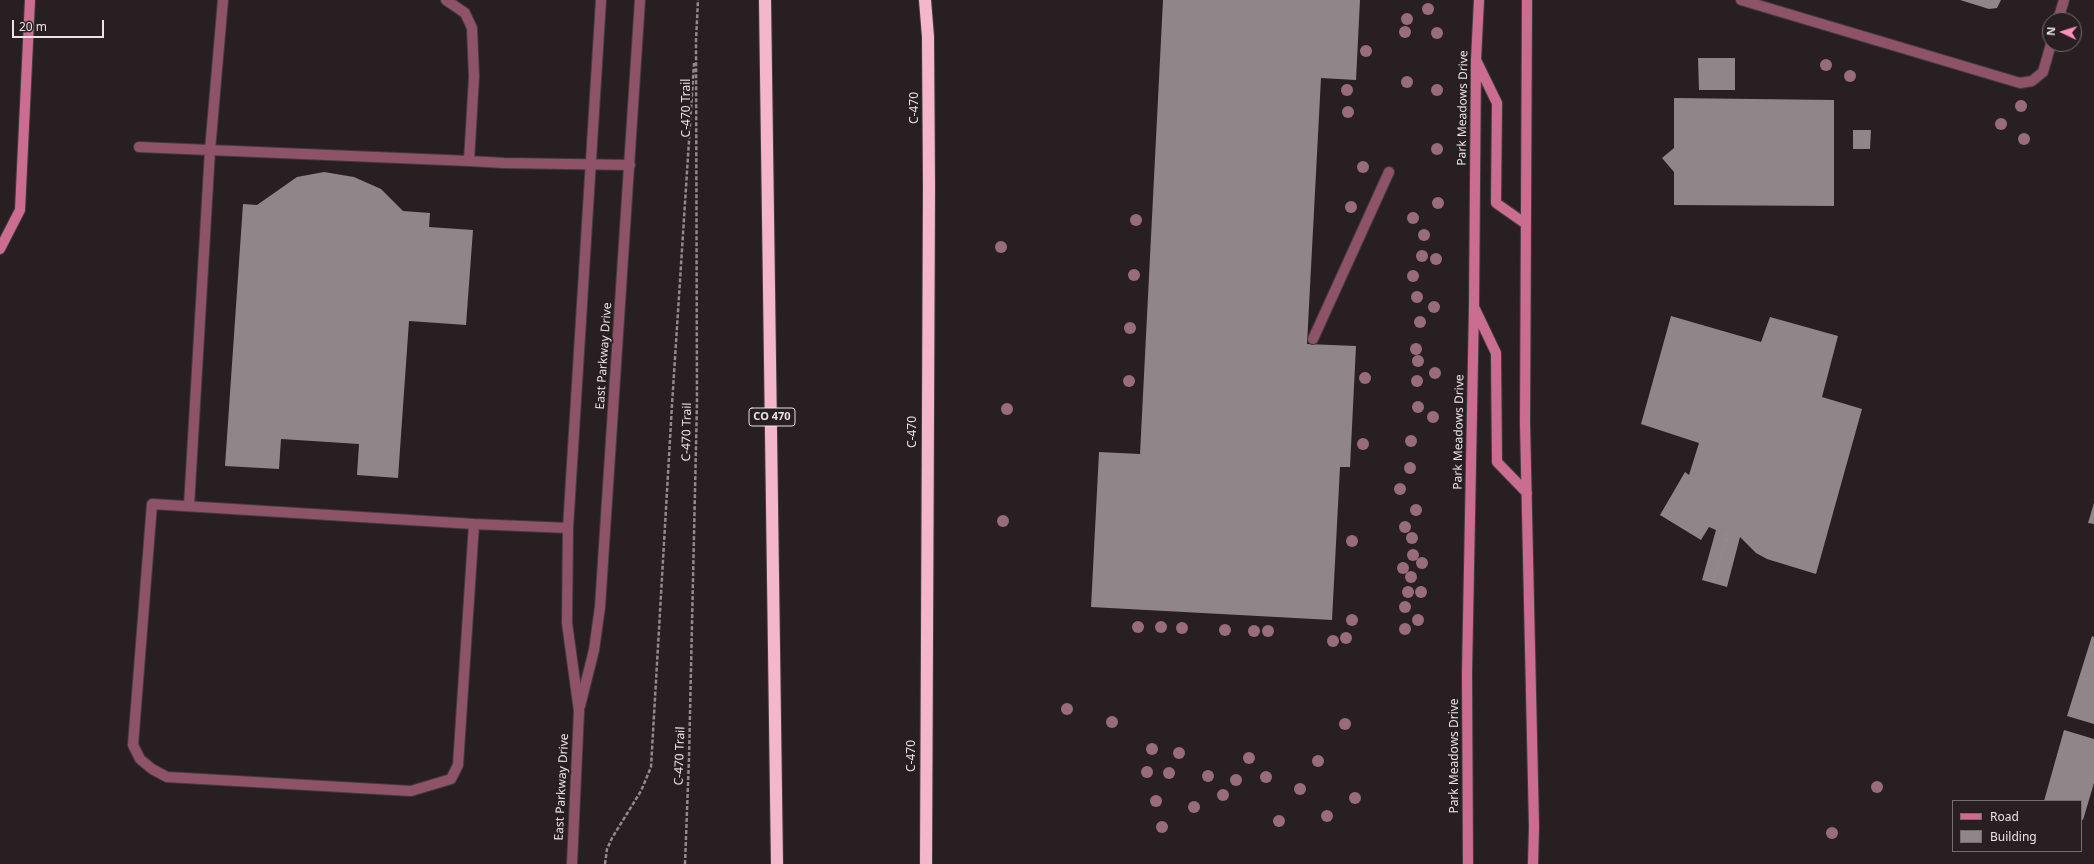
<!DOCTYPE html>
<style>
body{margin:0}
#map{position:relative;width:2094px;height:864px;overflow:hidden;background:#271f22;font-family:"Noto Sans",sans-serif}
canvas{display:block}
.legend{position:absolute;left:1952px;top:800px;width:130px;height:52px;box-sizing:border-box;background:#271f22;border:1px solid #756e70;margin:0;padding:5px 7px;list-style:none;font-size:12px;color:#eae4e6}
.legend li{display:flex;align-items:center;gap:8px;height:20px}
.legend b{width:20px;border:1px solid #756e70}
.north{position:absolute;left:2042px;top:12px;width:40px;height:40px;box-sizing:border-box;background:#271f22;border:1px solid #756e70;border-radius:50%;rotate:274deg;font-size:11px;font-weight:700;line-height:16px;text-align:center;color:#eae4e6}
.north::after{content:'';display:block;margin:auto;width:14px;height:18px;background:#ff8eba;clip-path:polygon(50% 0,100% 100%,50% 72%,0 100%)}
.scale{position:absolute;left:12px;top:20px;width:92px;height:18px;box-sizing:border-box;border:2px solid #eae4e6;border-top:0;padding-left:5px;font-size:12px;line-height:14px;white-space:nowrap;color:#eae4e6;-webkit-text-stroke:3px #271f22;paint-order:stroke}
</style>
<div id="map">
<canvas width="2094" height="864"></canvas>
<ul class="legend">
<li><b style="height:5px;background:#cb6c91"></b>Road</li>
<li><b style="height:11px;background:#908689"></b>Building</li>
</ul>
<div class="north">N</div>
<div class="scale">20 m</div>
</div>
<script>
const ctx = document.querySelector('canvas').getContext('2d');
ctx.lineJoin = 'round';
function fillPath(path, color) {
  ctx.fillStyle = color;
  ctx.fill(path, 'evenodd');
}
function poly(rows) {
  const path = new Path2D();
  for (const r of rows) {
    path.moveTo(r[0], r[1]);
    for (let i = 2; i < r.length; i += 2) path.lineTo(r[i], r[i + 1]);
  }
  return path;
}
function stroke(path, color, width, dash) {
  ctx.strokeStyle = color;
  ctx.lineWidth = width;
  ctx.lineCap = dash ? 'butt' : 'round';
  ctx.setLineDash(dash || []);
  ctx.stroke(path);
}
function label(font, color, halo, rows, align = 'center') {
  ctx.font = font + ' "Noto Sans",sans-serif';
  ctx.lineWidth = 4;
  ctx.setLineDash([]);
  ctx.textBaseline = 'middle';
  ctx.strokeStyle = halo;
  ctx.fillStyle = color;
  for (const [text, x, y, turn = 0] of rows) {
    ctx.save();
    ctx.translate(x, y);
    ctx.rotate((+turn || 0) * Math.PI / 180);
    ctx.textAlign = isNaN(turn) ? turn : align;
    if (halo) ctx.strokeText(text, 0, 0);
    ctx.fillText(text, 0, 0);
    ctx.restore();
  }
}
fillPath(poly([
 [1163,0,1360,0,1356,80,1321,78,1307,344,1356,346,1350,467,1340,467,1332,620,1091,607,1099,452,1140,454],
 [1960,0,2001,0,1997,8,1989,9],
 [1698,58,1735,58,1735,90,1699,90],
 [1674,98,1834,100,1834,206,1674,205,1674,172,1662,158,1674,148],
 [1853,130,1871,130,1870,149,1853,149],
 [324,172,354,177,381,189,403,211,430,213,429,227,473,230,466,325,409,321,398,478,357,475,359,444,281,439,279,469,225,466,243,204,257,205,297,177],
 [1671,316,1761,342,1770,317,1838,336,1822,397,1862,409,1816,574,1767,559,1756,553,1740,537,1727,587,1702,580,1716,530,1709,527,1701,540,1660,515,1685,472,1689,475,1699,443,1641,424],
 [2094,503,2094,524,2088,523],
 [2092,636,2094,637,2094,724,2067,716],
 [2064,730,2094,739,2094,783,2083,820,2081,819,2081,801,2044,801]
]), '#908689');
const service = poly([
 [446,0,465,13,472,28,474,77,469,161,504,163,630,165],
 [1741,0,2020,83,2032,81,2043,72,2051,44],
 [2058,20,2064,0],
 [139,147,469,161],
 [1313,339,1389,172],
 [189,506,210,150,223,0],
 [474,524,458,765,451,779,411,791,167,777,152,769,140,759,133,745,152,504,474,524,568,528]
]);
const tertiary = poly([
 [580,706,594,650,600,607,640,0],
 [572,864,579,711,567,623,568,528,601,0]
]);
const secondary = poly([
 [1527,0,1525,423,1534,827,1533,864],
 [1477,62,1497,103,1496,203,1526,224],
 [0,249,20,210,30,0],
 [1475,309,1496,353,1497,462,1527,493],
 [1468,864,1467,673,1474,307,1476,60,1479,0]
]);
const motorway = poly([
 [765,0,777,864],
 [925,0,928,37,929,187,926,864]
]);
stroke(service, '#423b3d', 12);
stroke(tertiary, '#423b3d', 12);
stroke(secondary, '#423b3d', 12);
stroke(motorway, '#423b3d', 14);
stroke(poly([
 [1713,582,1728,533],
 [605,864,607,849,612,838,641,791,651,767,672,405,694,63],
 [685,864,689,758,697,402,696,41,698,0]
]), '#918a8d', 2.5, [4, 2]);
stroke(service, '#8e5269', 10);
stroke(tertiary, '#8e5269', 10);
stroke(secondary, '#cb6c91', 10);
stroke(motorway, '#f3b6cb', 12);
ctx.fillStyle = '#996c7c';
for (const [x, y] of [
 [1428,9],
 [1407,19],
 [1405,32],
 [1437,33],
 [1366,51],
 [1826,65],
 [1850,76],
 [1407,82],
 [1347,90],
 [1437,90],
 [2021,106],
 [1348,112],
 [2001,124],
 [2024,139],
 [1437,149],
 [1363,167],
 [1438,203],
 [1351,207],
 [1413,218],
 [1136,220],
 [1424,235],
 [1001,247],
 [1422,256],
 [1436,259],
 [1134,275],
 [1413,276],
 [1417,297],
 [1434,307],
 [1420,322],
 [1130,328],
 [1416,349],
 [1418,361],
 [1435,373],
 [1365,378],
 [1129,381],
 [1417,381],
 [1418,407],
 [1007,409],
 [1433,417],
 [1411,441],
 [1363,444],
 [1410,468],
 [1400,489],
 [1416,510],
 [1003,521],
 [1405,527],
 [1412,538],
 [1352,541],
 [1413,555],
 [1422,563],
 [1403,568],
 [1411,577],
 [1408,592],
 [1421,592],
 [1405,607],
 [1352,620],
 [1418,620],
 [1138,627],
 [1161,627],
 [1182,628],
 [1405,629],
 [1225,630],
 [1254,631],
 [1268,631],
 [1346,638],
 [1333,641],
 [1067,709],
 [1112,722],
 [1345,724],
 [1152,749],
 [1179,753],
 [1249,758],
 [1318,761],
 [1147,772],
 [1169,773],
 [1208,776],
 [1266,777],
 [1236,780],
 [1877,787],
 [1300,789],
 [1223,795],
 [1355,798],
 [1156,801],
 [1194,807],
 [1327,816],
 [1279,821],
 [1162,827],
 [1832,833]
]) {
  ctx.beginPath();
  ctx.arc(x, y, 6, 0, 2 * Math.PI);
  ctx.fill();
}
for (const [x, y, w] of [
 [772,417,46]
]) {
  const box = new Path2D();
  box.roundRect(x - w / 2, y - 9, w, 18, 3);
  ctx.fillStyle = '#271f22';
  ctx.fill(box);
  stroke(box, '#eae4e6', 1);
}
label('bold 11px', '#eae4e6', null, [
 ["CO 470",772,417]
]);
label('12px', '#eae4e6', '#271f22', [
 ["C-470 Trail",687,108,-90],
 ["C-470",915,108,-90],
 ["Park Meadows Drive",1463,108,-89],
 ["East Parkway Drive",604,356,-86],
 ["C-470 Trail",687,432,-89],
 ["C-470",913,432,-90],
 ["Park Meadows Drive",1459,432,-89],
 ["C-470 Trail",680,756,-88],
 ["C-470",912,756,-90],
 ["Park Meadows Drive",1455,756,-90],
 ["East Parkway Drive",562,787,-87]
]);
</script>
